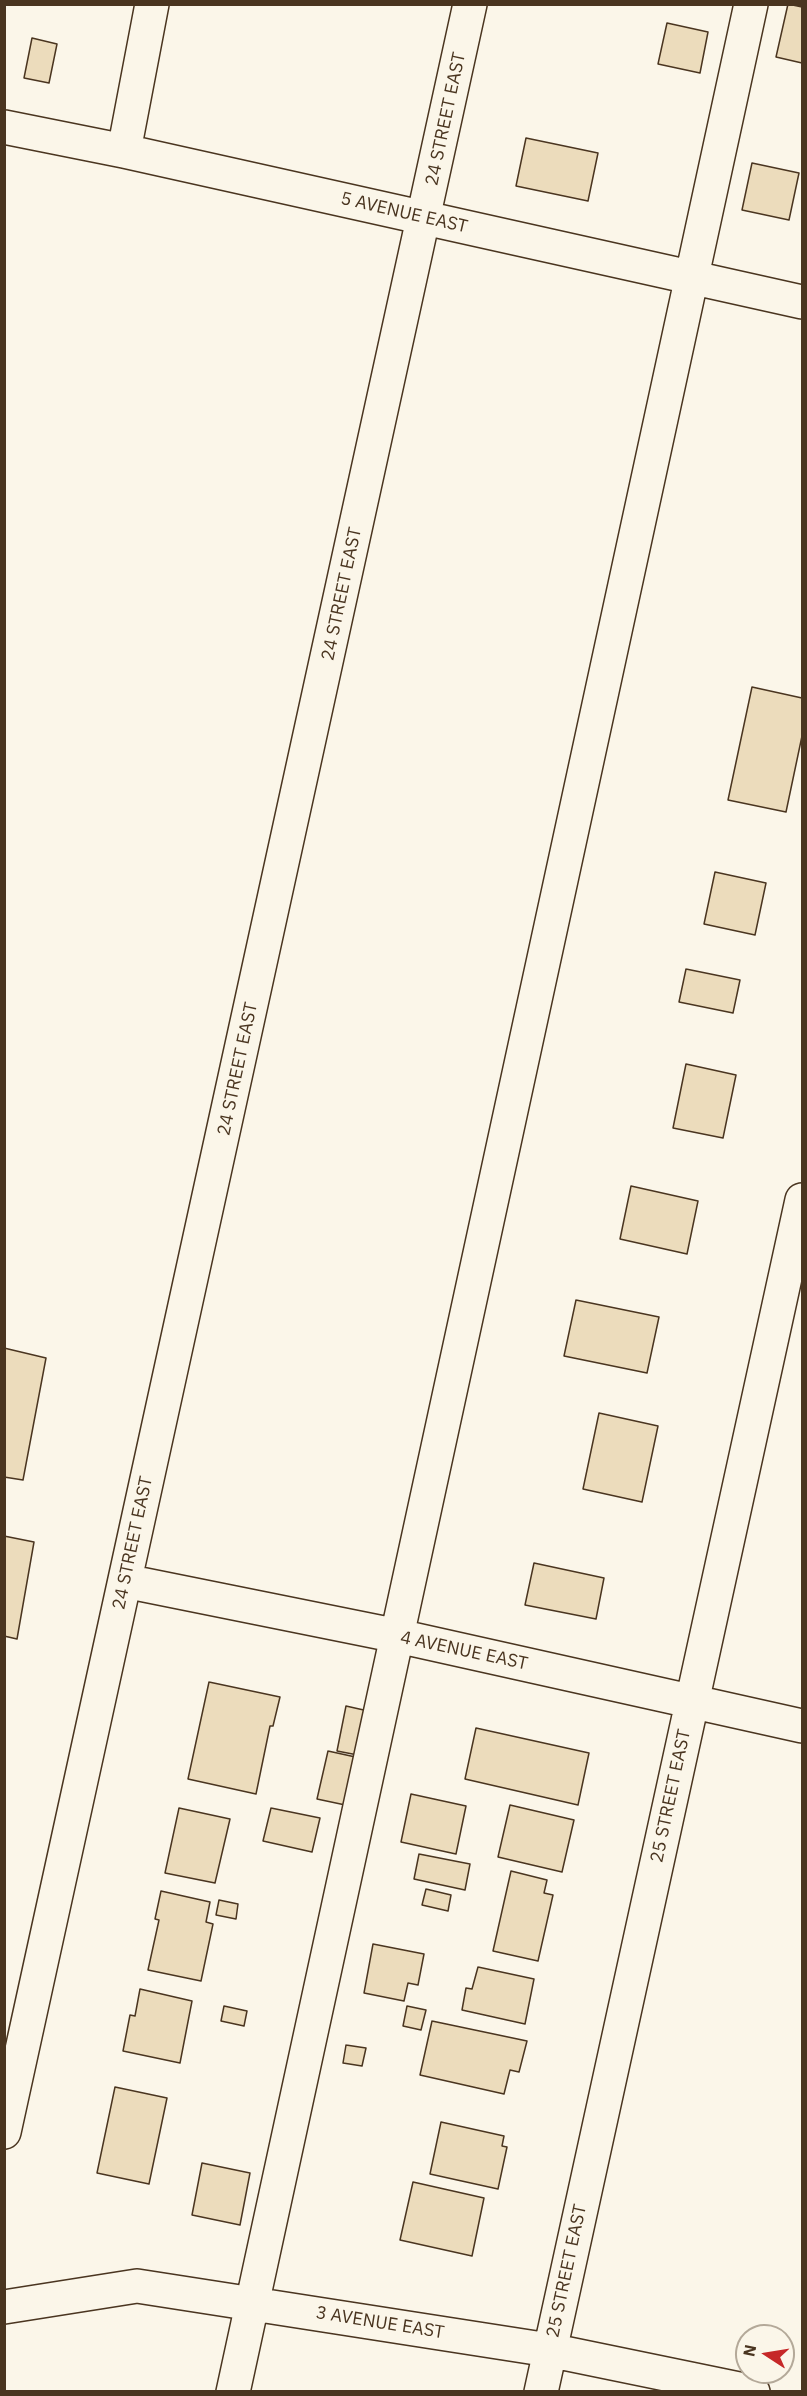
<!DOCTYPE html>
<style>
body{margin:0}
#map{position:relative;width:807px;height:2396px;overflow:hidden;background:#fbf6e9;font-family:"IBM Plex Sans",sans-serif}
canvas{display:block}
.frame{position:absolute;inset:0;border:6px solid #4a3520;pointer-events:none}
.north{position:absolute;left:735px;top:2324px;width:60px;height:60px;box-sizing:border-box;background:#fbf6e9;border:2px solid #b4a999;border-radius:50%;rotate:282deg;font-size:16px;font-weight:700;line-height:24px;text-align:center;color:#4a3520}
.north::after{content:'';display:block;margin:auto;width:21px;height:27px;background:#c62828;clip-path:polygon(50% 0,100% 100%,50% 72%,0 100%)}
</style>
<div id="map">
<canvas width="807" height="2396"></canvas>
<div class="frame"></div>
<div class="north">N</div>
</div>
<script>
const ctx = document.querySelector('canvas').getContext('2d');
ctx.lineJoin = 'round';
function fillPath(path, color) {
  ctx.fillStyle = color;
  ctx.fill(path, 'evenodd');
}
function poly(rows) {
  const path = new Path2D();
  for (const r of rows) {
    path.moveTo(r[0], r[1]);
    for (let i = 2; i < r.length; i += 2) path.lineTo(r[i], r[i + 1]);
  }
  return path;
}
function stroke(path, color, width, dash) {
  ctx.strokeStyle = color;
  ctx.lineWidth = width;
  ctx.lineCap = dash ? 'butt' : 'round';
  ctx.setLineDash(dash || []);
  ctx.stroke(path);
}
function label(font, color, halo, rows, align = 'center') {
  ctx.font = font + ' "IBM Plex Sans",sans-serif';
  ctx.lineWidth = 4.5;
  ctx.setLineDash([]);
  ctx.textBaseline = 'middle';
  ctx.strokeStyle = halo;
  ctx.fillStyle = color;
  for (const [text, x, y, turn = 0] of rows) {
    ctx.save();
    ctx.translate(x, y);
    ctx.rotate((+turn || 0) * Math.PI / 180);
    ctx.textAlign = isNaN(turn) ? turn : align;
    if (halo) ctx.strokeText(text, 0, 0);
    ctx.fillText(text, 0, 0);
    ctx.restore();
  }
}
const building = poly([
 [788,4,802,7,802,63,776,57,788,4],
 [667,23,708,32,700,73,658,64,667,23],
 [32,38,57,44,49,83,24,78,32,38],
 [526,138,598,153,588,201,516,186,526,138],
 [752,163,799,173,789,220,742,210,752,163],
 [752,687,802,698,802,736,786,812,728,800,752,687],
 [715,872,766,883,755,935,704,924,715,872],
 [686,969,740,980,733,1013,679,1002,686,969],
 [686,1064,736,1075,723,1138,673,1128,686,1064],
 [631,1186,698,1201,687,1254,620,1239,631,1186],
 [576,1300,659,1317,647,1373,564,1356,576,1300],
 [4,1348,46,1358,23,1480,4,1477,4,1348],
 [599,1413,658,1426,642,1502,583,1489,599,1413],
 [4,1536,34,1542,17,1639,4,1636,4,1536],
 [534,1563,604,1578,596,1619,525,1605,534,1563],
 [209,1682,280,1697,273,1726,270,1726,256,1794,188,1779,209,1682],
 [346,1706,377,1713,368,1757,337,1751,346,1706],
 [476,1728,589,1753,578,1805,465,1779,476,1728],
 [328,1751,360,1758,350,1806,317,1799,328,1751],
 [411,1794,466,1806,456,1854,401,1842,411,1794],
 [510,1805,574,1820,562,1872,498,1857,510,1805],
 [179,1808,230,1819,215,1883,165,1873,179,1808],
 [271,1808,320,1818,312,1852,263,1841,271,1808],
 [419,1854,470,1864,465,1890,414,1879,419,1854],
 [511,1871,547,1880,544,1893,553,1895,538,1961,493,1951,511,1871],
 [426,1889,451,1895,448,1911,422,1905,426,1889],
 [161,1891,210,1902,206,1922,213,1924,201,1981,148,1970,159,1920,155,1919,161,1891],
 [219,1900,238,1904,236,1919,216,1915,219,1900],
 [373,1944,424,1954,418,1985,408,1983,404,2001,364,1993,373,1944],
 [478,1967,534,1979,525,2024,462,2010,466,1988,472,1989,478,1967],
 [140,1989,192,2001,180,2063,123,2051,130,2015,135,2016,140,1989],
 [224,2006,247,2011,244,2026,221,2021,224,2006],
 [407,2006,426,2010,421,2030,403,2026,407,2006],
 [432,2021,527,2041,519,2072,510,2070,504,2094,420,2075,432,2021],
 [346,2045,366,2048,362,2066,343,2063,346,2045],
 [115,2087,167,2098,149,2184,97,2173,115,2087],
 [441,2122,504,2136,502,2146,507,2147,498,2189,430,2174,441,2122],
 [202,2163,250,2173,240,2225,192,2215,202,2163],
 [413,2182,484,2198,472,2256,400,2240,413,2182]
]);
fillPath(building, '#ecdcbc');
stroke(building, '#4a3520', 1.5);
const minor = poly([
 [4,127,124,151,802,302],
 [124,151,152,4],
 [125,1581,398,1636,802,1726],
 [4,2132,470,4],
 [4,2307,137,2286,549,2350,753,2392],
 [233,2392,751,4],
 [541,2392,802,1200]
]);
stroke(minor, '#4a3520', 36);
stroke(minor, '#fbf6e9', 33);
label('18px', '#4a3520', '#fbf6e9', [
 ["24 STREET EAST",446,119,-78],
 ["5 AVENUE EAST",404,213,13],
 ["24 STREET EAST",342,594,-78],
 ["24 STREET EAST",238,1069,-78],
 ["24 STREET EAST",133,1543,-78],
 ["4 AVENUE EAST",464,1651,12],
 ["25 STREET EAST",671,1796,-78],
 ["25 STREET EAST",567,2271,-78],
 ["3 AVENUE EAST",380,2323,9]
]);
</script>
